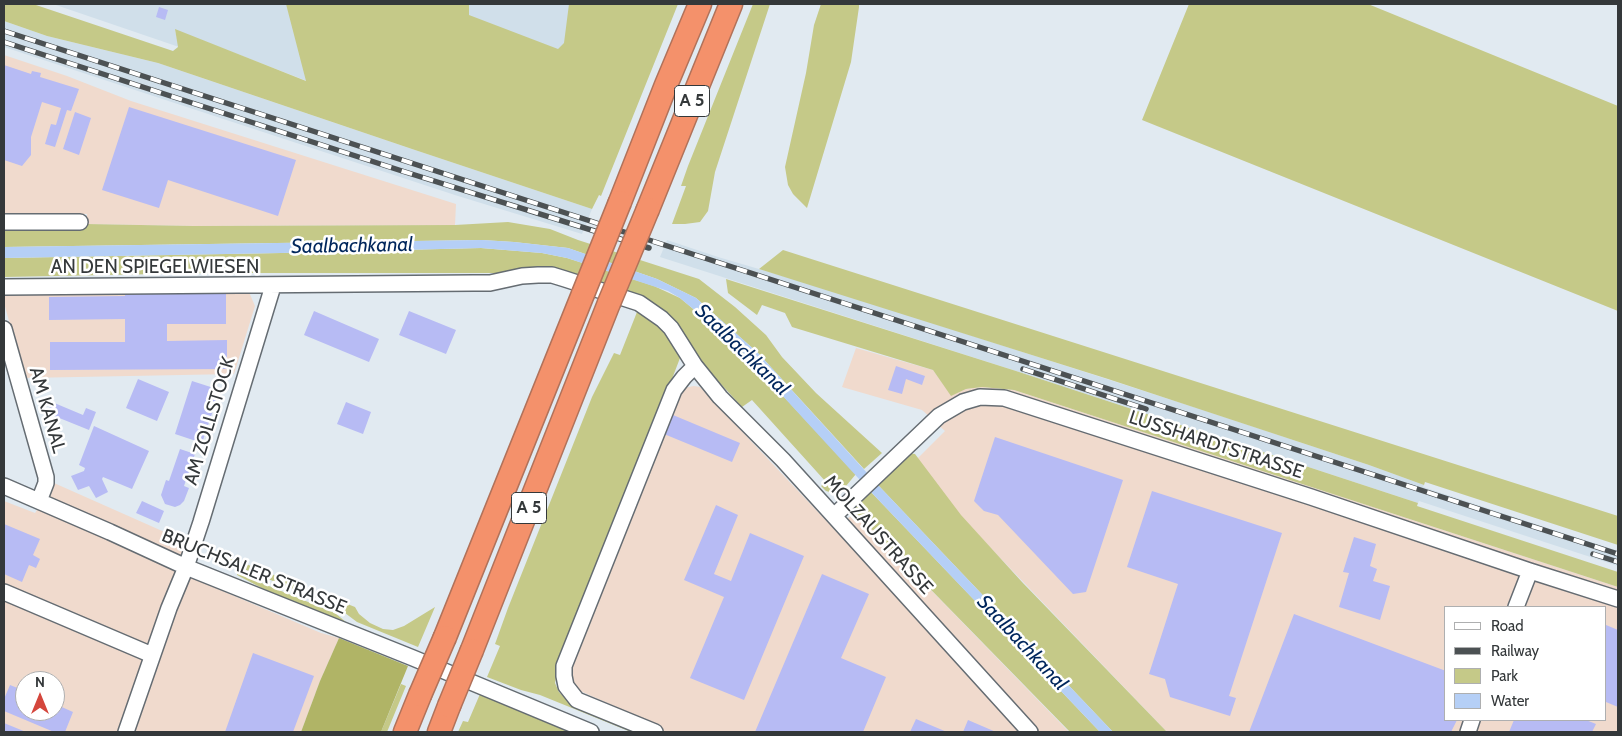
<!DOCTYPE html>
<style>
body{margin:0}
#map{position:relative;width:1622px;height:736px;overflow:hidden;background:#e1eaf1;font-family:Cabin,sans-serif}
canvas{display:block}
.frame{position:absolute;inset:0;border:5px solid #34383a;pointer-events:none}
.legend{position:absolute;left:1444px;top:606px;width:162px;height:115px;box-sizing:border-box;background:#fff;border:1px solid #aeafb0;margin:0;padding:6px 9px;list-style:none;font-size:15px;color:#34383a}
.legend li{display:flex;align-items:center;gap:10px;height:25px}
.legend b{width:25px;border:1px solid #aeafb0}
.north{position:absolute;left:15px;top:671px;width:50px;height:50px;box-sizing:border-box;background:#fff;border:1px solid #aeafb0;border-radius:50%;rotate:0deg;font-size:14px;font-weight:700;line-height:20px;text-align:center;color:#34383a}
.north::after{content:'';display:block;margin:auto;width:18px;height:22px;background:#d4463c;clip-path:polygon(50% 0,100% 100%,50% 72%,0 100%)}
</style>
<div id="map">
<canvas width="1622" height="736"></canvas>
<div class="frame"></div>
<ul class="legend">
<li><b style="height:6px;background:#fff"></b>Road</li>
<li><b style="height:6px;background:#4c5153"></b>Railway</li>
<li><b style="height:14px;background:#c5c988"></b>Park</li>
<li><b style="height:14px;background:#b5cff6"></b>Water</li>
</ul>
<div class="north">N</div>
</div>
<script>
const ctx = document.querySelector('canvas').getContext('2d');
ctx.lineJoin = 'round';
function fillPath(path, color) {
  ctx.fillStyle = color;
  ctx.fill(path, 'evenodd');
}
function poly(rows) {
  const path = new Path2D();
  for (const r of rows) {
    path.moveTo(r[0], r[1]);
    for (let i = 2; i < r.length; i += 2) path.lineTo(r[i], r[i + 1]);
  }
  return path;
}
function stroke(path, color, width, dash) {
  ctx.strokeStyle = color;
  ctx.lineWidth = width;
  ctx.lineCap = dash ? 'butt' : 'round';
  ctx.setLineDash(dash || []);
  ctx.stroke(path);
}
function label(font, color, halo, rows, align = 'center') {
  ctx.font = font + ' Cabin,sans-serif';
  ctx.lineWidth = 5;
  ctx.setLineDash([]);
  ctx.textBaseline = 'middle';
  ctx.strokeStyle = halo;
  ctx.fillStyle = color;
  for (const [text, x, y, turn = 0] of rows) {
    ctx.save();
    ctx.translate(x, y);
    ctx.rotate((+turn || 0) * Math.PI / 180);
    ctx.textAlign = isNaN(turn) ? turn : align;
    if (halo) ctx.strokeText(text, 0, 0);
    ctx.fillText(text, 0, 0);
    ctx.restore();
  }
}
fillPath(poly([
 [4,55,67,76,131,101,456,204,455,225,194,226,86,224,87,214,4,214],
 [249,292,255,306,234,374,25,378,4,303,4,293],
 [856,348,933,370,951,395,966,389,982,387,1014,390,1618,587,1618,732,1167,732,960,516,917,459,945,431,922,410,842,387],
 [1446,607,1606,607,1606,720,1446,720],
 [694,386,700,387,835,530,855,512,1069,732,637,732,638,717,578,690,571,680,569,667,676,394,684,388],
 [54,483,178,538,211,586,321,633,339,638,320,681,301,732,4,732,4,501,35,513],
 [25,681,55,681,55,711,25,711]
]), '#f0dacd');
fillPath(poly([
 [53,4,594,4,574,52,307,81,175,30,179,47],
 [4,21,47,36,158,63,412,149,592,209,582,234,458,196,4,47],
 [667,240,718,257,827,289,1206,411,1369,465,1424,485,1423,487,1618,551,1618,566,1419,501,1418,503,1016,371,660,257]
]), '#d0dfea');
fillPath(poly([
 [4,4,33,4,173,51,178,47,175,29,306,81,286,4,469,4,469,15,558,49,564,43,569,4,678,4,601,196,599,195,592,209,412,149,158,63,47,36,4,21],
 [753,4,770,4,715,172,708,211,700,222,685,224,672,224,686,186,681,186,688,166],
 [821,4,859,4,859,7,851,62,807,208,793,194,788,185,785,167,806,73,814,25],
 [1189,4,1368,4,1618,106,1618,311,1142,120],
 [508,222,550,229,578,240,699,279,735,307,766,335,782,357,816,393,882,453,864,469,758,353,696,298,657,279,568,248,514,242,482,240,4,247,4,226,86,224,194,226,455,225],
 [481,248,542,253,567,258,654,286,680,298,733,342,856,474,841,492,833,493,826,491,821,486,826,482,752,400,742,407,708,370,678,326,646,300,509,273,209,273,4,277,4,258,281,253],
 [783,250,1618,516,1618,545,1425,482,1424,485,1369,465,1108,379,759,269],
 [726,279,1016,371,1418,503,1417,506,1618,572,1618,587,1014,390,982,387,966,389,951,396,933,370,792,327,785,313,762,305,757,315,728,293],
 [637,312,653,322,663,330,680,358,638,468,559,664,555,683,559,692,569,702,633,732,631,732,540,695,521,690,487,677,500,646,495,644,508,608,592,397,614,353,620,355],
 [909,453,915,454,961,515,1022,582,1167,732,1113,732,878,485],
 [871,492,1002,629,1100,732,1070,732,855,512,853,507],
 [208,549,355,607,359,614,370,623,383,629,393,630,404,626,435,607,418,647,357,622,337,607,214,557],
 [237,573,335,613,352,627,273,594,237,575],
 [401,684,406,686,387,732,381,732],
 [480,694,571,732,458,732,463,721,468,722]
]), '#c5c988');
fillPath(poly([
 [339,638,408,666,381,732,301,732,320,681]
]), '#b0b466');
fillPath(poly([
 [482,240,514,242,568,248,657,279,696,298,758,353,878,485,1113,732,1100,732,871,492,733,342,680,298,668,291,567,258,542,253,481,248,281,253,4,258,4,247]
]), '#b5cff6');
fillPath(poly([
 [159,7,168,10,165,20,156,17],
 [4,65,31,74,32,71,41,73,40,77,79,89,71,111,67,110,55,147,45,144,51,124,56,125,61,108,42,102,31,137,31,155,22,166,4,160],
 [129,107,296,160,278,216,168,180,159,208,102,190],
 [75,112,91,118,79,155,63,149],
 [125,293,226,293,226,324,167,324,167,341,227,340,227,369,50,370,50,342,125,342,125,319,49,320,49,297,125,296],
 [314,311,379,339,369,362,304,335],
 [409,311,456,330,446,354,399,335],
 [896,366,925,376,922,385,906,379,902,394,888,390],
 [138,379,169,392,157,421,126,408],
 [192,381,220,390,202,443,175,434],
 [52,402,83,415,86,408,96,412,89,430,47,413],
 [346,402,371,412,363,434,337,424],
 [673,415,740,443,732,462,664,434],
 [94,426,149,451,132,489,103,477,102,479,108,492,96,498,89,486,78,490,71,476,84,471,85,468,79,465],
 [995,437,1123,480,1086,592,1073,594,998,515,984,511,974,501],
 [180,449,195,454,184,486,189,488,184,501,180,505,175,507,165,504,161,495,166,480,169,481],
 [1152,491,1282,533,1229,696,1236,698,1230,716,1170,697,1165,679,1149,674,1178,584,1127,567],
 [142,501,164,511,159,523,136,513],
 [716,505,738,515,714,574,731,581,750,533,804,556,744,700,690,678,724,597,684,580],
 [4,524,40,539,33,555,40,559,36,568,29,565,22,582,4,574],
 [1354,537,1376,544,1370,566,1377,569,1373,581,1390,586,1380,620,1339,607,1349,573,1343,572],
 [822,574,869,594,841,658,886,677,863,732,755,732],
 [1294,614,1446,671,1446,720,1457,720,1451,732,1249,732],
 [1606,625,1618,630,1618,707,1606,702],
 [253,653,314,676,293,732,225,732],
 [10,685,25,691,25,711,55,711,55,704,73,712,65,732,54,732,4,711,4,699],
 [916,719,947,732,910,732],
 [968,720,996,732,963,732],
 [1514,720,1586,720,1596,724,1592,732,1509,732],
 [4,723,26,732,4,732]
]), '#b7bbf4');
const minor = poly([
 [4,222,80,222],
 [4,287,473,283,490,283,522,276,538,275,552,275,565,279,639,303,662,319,671,328,695,366,720,397,783,460,1030,732],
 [4,329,46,477,46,483,39,501],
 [4,486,110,532,186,567,413,658,591,732],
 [834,516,939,416,963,402,980,397,1004,398,1311,497,1530,571,1618,599],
 [4,592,152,655],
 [1516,607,1530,571],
 [126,732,169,608,186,567,201,522,273,286],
 [655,732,577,700,566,686,564,676,564,666,674,390,684,377,695,366],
 [1468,732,1472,720]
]);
const highway = poly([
 [620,202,666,85,700,4],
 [648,209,731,4],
 [445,637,583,294],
 [472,650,609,303],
 [405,732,420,695],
 [439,732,449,706]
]);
stroke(minor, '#656c72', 18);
stroke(highway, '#b1725a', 25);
stroke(minor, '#fff', 15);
stroke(highway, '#f4916b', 22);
const rail = poly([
 [4,31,1618,554],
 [4,42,402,171,649,248],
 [1023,369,1146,409],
 [1593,554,1618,562]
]);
stroke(rail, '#4c5153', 5.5);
stroke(rail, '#fff', 4, [11]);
const highwayBridge = poly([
 [583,294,620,202],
 [609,303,648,209],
 [420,695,445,637],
 [449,706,472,650]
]);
stroke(highwayBridge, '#b1725a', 25, []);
stroke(highwayBridge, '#f4916b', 22);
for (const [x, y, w] of [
 [692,101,35],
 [529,508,35]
]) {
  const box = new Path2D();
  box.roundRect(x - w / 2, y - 15.5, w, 31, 4);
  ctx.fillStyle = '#fff';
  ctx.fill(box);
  stroke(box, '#34383a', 1);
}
label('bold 18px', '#34383a', null, [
 ["A 5",692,101],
 ["A 5",529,508]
]);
label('19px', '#34383a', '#fff', [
 ["AN DEN SPIEGELWIESEN",155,267],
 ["AM KANAL",47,410,74],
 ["AM ZOLLSTOCK",210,421,-73],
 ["LUSSHARDTSTRASSE",1216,445,18],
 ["MOLZAUSTRASSE",878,535,48],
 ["BRUCHSALER STRASSE",254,572,22]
]);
label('italic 20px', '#00265c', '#fff', [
 ["Saalbachkanal",352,246,-1],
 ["Saalbachkanal",742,350,44],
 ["Saalbachkanal",1022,643,47]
]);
</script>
